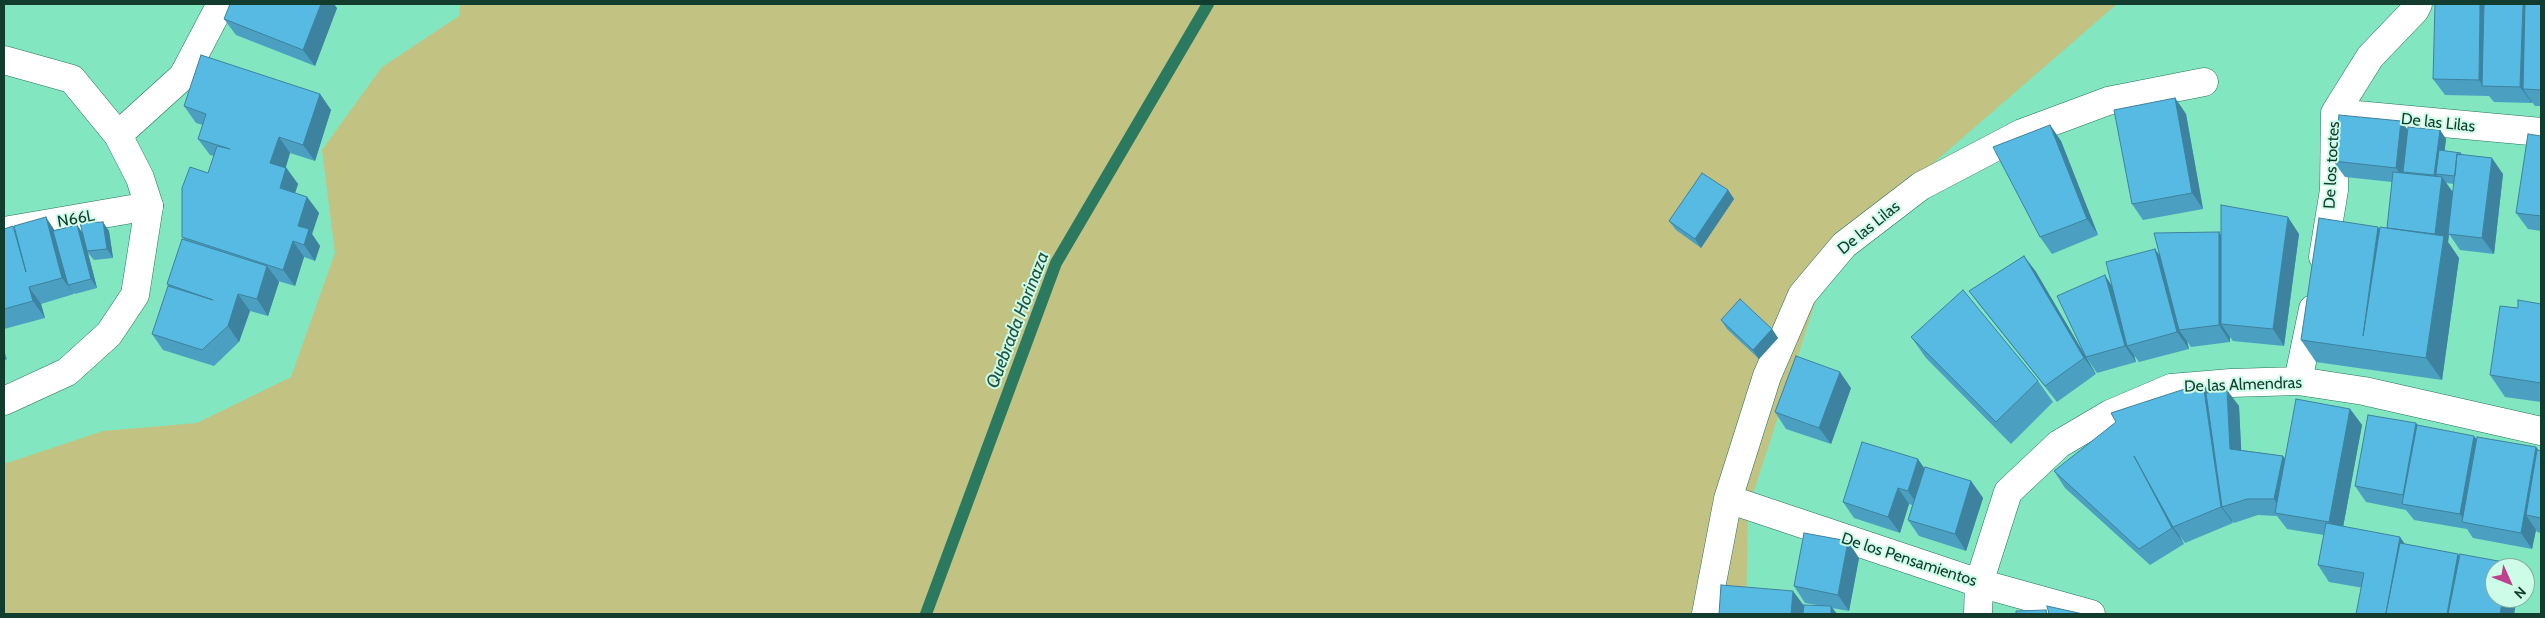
<!DOCTYPE html>
<style>
body{margin:0}
#map{position:relative;width:2545px;height:618px;overflow:hidden;background:#82e6c1;font-family:Cabin,sans-serif}
canvas{display:block}
.frame{position:absolute;inset:0;border:5px solid #113c2e;pointer-events:none}
.north{position:absolute;left:2485px;top:558px;width:50px;height:50px;box-sizing:border-box;background:#cdfce8;border:1px solid #82af9e;border-radius:50%;rotate:134deg;font-size:14px;font-weight:700;line-height:20px;text-align:center;color:#113c2e}
.north::after{content:'';display:block;margin:auto;width:18px;height:22px;background:#bf408b;clip-path:polygon(50% 0,100% 100%,50% 72%,0 100%)}
</style>
<div id="map">
<canvas width="2545" height="618"></canvas>
<div class="frame"></div>
<div class="north">N</div>
</div>
<script>
const ctx = document.querySelector('canvas').getContext('2d');
ctx.lineJoin = 'round';
function fillPath(path, color) {
  ctx.fillStyle = color;
  ctx.fill(path, 'evenodd');
}
function poly(rows) {
  const path = new Path2D();
  for (const r of rows) {
    path.moveTo(r[0], r[1]);
    for (let i = 2; i < r.length; i += 2) path.lineTo(r[i], r[i + 1]);
  }
  return path;
}
function stroke(path, color, width, dash) {
  ctx.strokeStyle = color;
  ctx.lineWidth = width;
  ctx.lineCap = dash ? 'butt' : 'round';
  ctx.setLineDash(dash || []);
  ctx.stroke(path);
}
function label(font, color, halo, rows, align = 'center') {
  ctx.font = font + ' Cabin,sans-serif';
  ctx.lineWidth = 4;
  ctx.setLineDash([]);
  ctx.textBaseline = 'middle';
  ctx.strokeStyle = halo;
  ctx.fillStyle = color;
  for (const [text, x, y, turn = 0] of rows) {
    ctx.save();
    ctx.translate(x, y);
    ctx.rotate((+turn || 0) * Math.PI / 180);
    ctx.textAlign = isNaN(turn) ? turn : align;
    if (halo) ctx.strokeText(text, 0, 0);
    ctx.fillText(text, 0, 0);
    ctx.restore();
  }
}
fillPath(poly([
 [460,4,2117,4,1832,251,1748,509,1746,614,4,614,4,464,103,431,197,423,291,377,335,253,322,150,382,67,459,16]
]), '#c2c283');
stroke(poly([
 [926,614,1056,263,1208,4]
]), '#2b7a60', 12);
const minor = poly([
 [2335,113,2541,132],
 [118,135,183,76,221,4],
 [4,231,149,206],
 [2323,257,2334,190,2335,113,2370,57,2415,10,2418,4],
 [2298,381,2313,309],
 [1728,499,1979,583,2091,614],
 [1706,614,1728,499,1767,376,1802,295,1844,245,1921,186,2022,133,2108,101,2204,82],
 [1978,614,1979,583,2008,492,2059,444,2110,414,2171,388,2231,383,2298,381,2364,391,2541,431]
]);
const tertiary = poly([
 [4,60,72,79,118,135,140,178,149,206,135,295,109,334,67,372,4,401]
]);
stroke(minor, '#237359', 29);
stroke(tertiary, '#237359', 29);
stroke(minor, '#fff', 28);
stroke(tertiary, '#fff', 28);
fillPath(poly([
 [2541,4,2541,106,2535,106,2532,102,2532,103,2494,102,2489,96,2445,95,2433,79],
 [337,8,315,66,236,35,224,19],
 [320,94,331,110,315,161,290,153,286,167,298,184,295,193,307,197,319,213,312,234,320,246,315,261,304,257,295,286,278,281,279,282,268,316,250,311,239,342,214,366,163,350,152,334,168,286,167,284,184,239,182,237,208,173,214,156,210,155,198,139,203,125,196,123,184,106],
 [2175,98,2186,114,2203,209,2143,220,2132,204],
 [2401,121,2408,130,2440,130,2446,139,2444,151,2462,155,2503,174,2494,254,2460,250,2449,234,2448,242,2459,258,2442,380,2316,362,2301,340,2379,228,2387,228,2392,182,2345,177,2333,161],
 [2446,183,2454,184,2453,192],
 [2050,125,2061,141,2098,235,2052,254,2040,237],
 [2541,136,2541,231,2528,229,2516,213],
 [1728,190,1734,199,1701,248,1676,230,1669,221],
 [77,225,83,233,109,231,113,258,94,260,88,253,97,288,75,294,73,292,74,294,41,304,45,318,4,329,4,229,15,230,55,230],
 [2219,232,2221,236,2299,234,2284,346,2233,341,2230,337,2230,342,2191,347,2187,341,2189,349,2139,362,2134,355,2136,362,2097,373,2086,357,2112,285,2155,249,2161,257],
 [2024,256,2036,272,2096,374,2057,402,1981,307,1969,291],
 [2541,304,2541,402,2505,397,2490,375,2518,308],
 [1721,320,1772,329,1778,338,1759,359,1727,329],
 [1911,337,2038,381,2053,402,2011,444,1926,358],
 [4,350,7,359,4,361],
 [2203,383,2210,393,2239,406,2241,450,2283,456,2285,459,2350,409,2362,425,2343,527,2405,544,2458,554,2460,556,2509,563,2513,568,2495,568,2495,598,2517,598,2514,614,2329,582,2318,565,2324,535,2287,529,2277,516,2258,515,2234,523,2232,520,2233,523,2185,543,2179,535,2184,544,2150,565,2065,488,2054,471],
 [1851,388,1831,444,1786,429,1775,412],
 [2418,426,2477,439,2536,447,2539,451,2541,451,2541,533,2537,532,2536,530,2532,549,2473,538,2467,529,2414,520,2406,510,2366,502,2355,486],
 [1924,468,1971,481,1983,498,1966,551,1919,536,1908,520,1912,505,1909,504,1900,533,1854,518,1843,502],
 [1859,558,1849,611,1832,608,1837,614,1719,614,1823,606,1805,603,1794,586]
]), '#4ba0c2');
fillPath(poly([
 [321,4,334,4,337,8,315,66,303,50],
 [2480,4,2492,4,2483,86,2479,80],
 [2523,4,2535,4,2523,89,2532,102,2532,103,2520,87],
 [320,94,331,110,315,161,303,145],
 [2175,98,2186,114,2203,209,2192,193],
 [2401,121,2413,137,2403,172,2408,178,2407,184,2396,168],
 [2050,125,2061,141,2098,235,2087,219],
 [2440,130,2446,139,2442,174,2436,174,2441,181,2441,184,2434,175],
 [279,137,290,153,282,179,270,163],
 [2492,158,2503,174,2494,254,2482,238],
 [286,168,298,184,291,205,280,188],
 [2442,177,2454,194,2448,242,2459,258,2442,380,2426,358,2443,245,2435,234],
 [1728,190,1734,199,1701,248,1695,239],
 [307,197,319,213,312,234,320,246,315,261,304,245,298,226],
 [46,217,57,234,68,285,74,294,62,278],
 [2288,217,2299,234,2284,346,2273,329],
 [103,222,109,231,113,258,107,249],
 [77,225,83,234,97,288,91,279],
 [2378,227,2393,248,2363,336],
 [2219,232,2230,248,2221,324,2230,337,2230,342,2219,325],
 [293,241,304,257,295,286,283,270],
 [2155,249,2166,265,2179,330,2187,341,2189,349,2177,332],
 [2024,256,2036,272,2096,374,2084,358],
 [267,266,279,282,268,316,257,299],
 [2105,275,2116,292,2127,346,2134,355,2136,362,2125,346],
 [29,287,41,304,45,318,33,301],
 [238,294,250,311,239,342,228,326],
 [1772,329,1778,338,1759,359,1753,350],
 [1840,372,1851,388,1831,444,1819,428],
 [2203,383,2214,399,2222,507,2232,520,2233,523,2221,507],
 [2227,390,2239,406,2242,465,2230,449],
 [2350,409,2362,425,2341,538,2329,522],
 [2416,423,2427,439,2410,505,2403,495],
 [2474,436,2486,452,2466,523,2460,514],
 [2536,447,2541,454,2526,515,2536,530,2532,549,2521,533],
 [2134,456,2173,527,2179,535,2184,544,2172,528],
 [2283,456,2294,472,2284,514,2274,499],
 [1918,459,1929,475,1919,507,1908,491],
 [1971,481,1983,498,1966,551,1955,534],
 [1898,488,1909,504,1900,533,1888,517],
 [2400,537,2412,554,2386,613],
 [1848,541,1859,558,1849,611,1838,595],
 [2458,554,2470,571,2462,614,2447,614],
 [2509,563,2513,568,2508,568],
 [1793,591,1805,607,1804,614,1791,614],
 [2503,598,2517,598,2514,614,2500,614],
 [1831,606,1837,614,1831,614]
]), '#3d829e');
const building = poly([
 [230,4,321,4,303,50,224,19,230,4],
 [2435,4,2480,4,2479,80,2433,79,2435,4],
 [2484,4,2523,4,2520,87,2482,86,2484,4],
 [2525,4,2541,4,2541,90,2523,89,2525,4],
 [201,55,320,94,303,145,279,137,270,163,286,168,280,188,307,197,298,226,309,229,304,245,293,241,283,270,182,237,182,188,190,167,208,173,217,146,230,149,198,139,206,114,184,106,201,55],
 [2175,98,2192,193,2132,204,2114,110,2175,98],
 [2339,115,2401,121,2396,168,2333,161,2339,115],
 [2050,125,2087,219,2040,237,1993,147,2050,125],
 [2408,127,2440,130,2434,175,2403,172,2408,127],
 [2528,134,2541,136,2541,216,2516,213,2528,134],
 [2439,150,2461,153,2460,155,2457,154,2455,176,2436,174,2439,150],
 [2457,154,2492,158,2482,238,2448,234,2457,154],
 [2393,172,2442,177,2435,234,2387,228,2393,172],
 [1702,173,1728,190,1695,239,1669,221,1702,173],
 [2221,205,2288,217,2273,329,2221,324,2221,205],
 [46,217,62,278,29,287,33,301,4,309,4,229,13,226,26,272,14,226,46,217],
 [2319,218,2378,227,2363,336,2380,227,2444,236,2426,358,2301,340,2319,218],
 [103,222,107,249,87,251,80,223,103,222],
 [77,225,91,279,68,285,53,231,77,225],
 [2219,232,2219,325,2179,330,2154,233,2219,232],
 [182,239,267,266,257,299,238,294,228,326,202,350,152,334,168,286,213,300,167,284,182,239],
 [2155,249,2177,332,2127,346,2106,262,2155,249],
 [2024,256,2084,358,2045,386,1969,291,2024,256],
 [2105,275,2125,346,2086,357,2057,296,2105,275],
 [1963,290,2038,381,1996,422,1911,337,1963,290],
 [1740,299,1772,329,1753,350,1721,320,1740,299],
 [2518,300,2541,304,2541,383,2490,375,2500,306,2518,308,2518,300],
 [1796,356,1840,372,1819,428,1775,412,1796,356],
 [2203,383,2221,507,2173,527,2134,456,2172,528,2139,549,2054,471,2116,422,2111,413,2203,383],
 [2227,390,2230,449,2283,456,2274,499,2247,499,2222,507,2206,393,2227,390],
 [2296,399,2350,409,2329,522,2275,513,2296,399],
 [2368,415,2416,423,2403,495,2355,486,2368,415],
 [2417,425,2474,436,2460,514,2402,504,2417,425],
 [2477,437,2536,447,2521,533,2462,522,2477,437],
 [1862,442,1918,459,1908,491,1898,488,1888,517,1843,502,1862,442],
 [2537,450,2541,451,2541,518,2526,515,2537,450],
 [1925,467,1971,481,1955,534,1908,520,1925,467],
 [2326,523,2400,537,2386,613,2400,543,2458,554,2447,614,2356,614,2364,573,2318,565,2326,523],
 [1804,533,1848,541,1838,595,1794,586,1804,533],
 [2460,554,2509,563,2508,568,2495,568,2495,598,2503,598,2500,614,2448,614,2460,554],
 [1721,585,1793,591,1791,614,1719,614,1721,585],
 [1804,605,1831,606,1831,614,1803,614,1804,605],
 [2047,606,2083,614,2049,614,2047,606],
 [2046,610,2047,614,2016,614,2016,611,2046,610]
]);
fillPath(building, '#57bae2');
stroke(building, '#3d829e', 1);
label('16px', '#113c2e', '#cdfce8', [
 ["De las Lilas",2438,123,6],
 ["De los toctes",2332,165,-87],
 ["N66L",76,219,-10],
 ["De las Lilas",1869,228,-39],
 ["De las Almendras",2243,385,-2],
 ["De los Pensamientos",1909,560,18]
]);
label('italic 18px', '#205342', '#cdfce8', [
 ["Quebrada Horinaza",1018,320,-69]
]);
</script>
